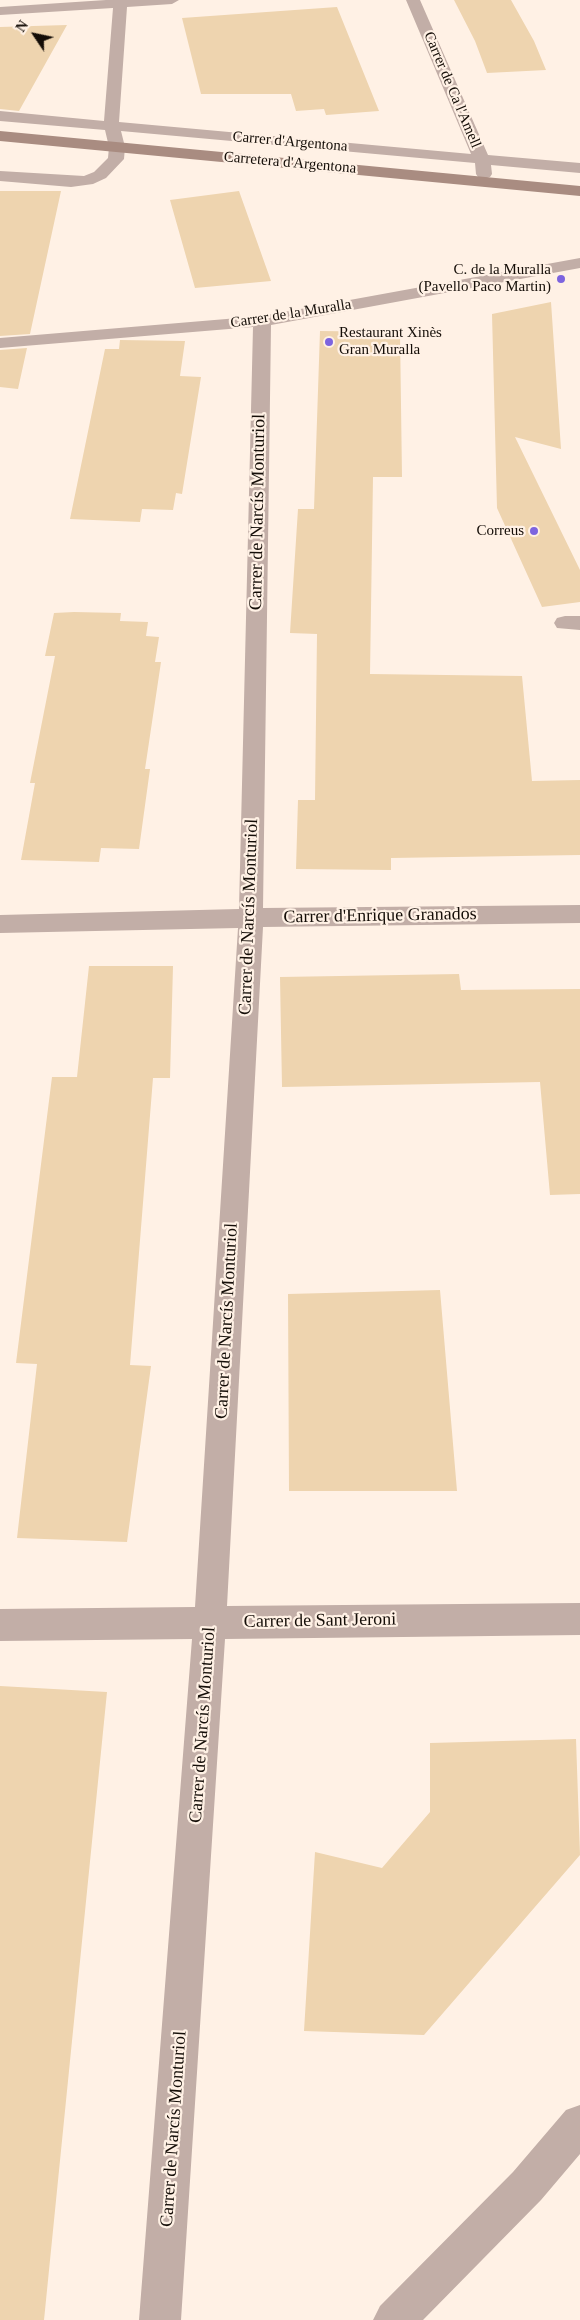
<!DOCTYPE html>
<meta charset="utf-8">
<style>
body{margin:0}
#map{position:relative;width:580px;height:2320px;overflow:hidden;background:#fff1e5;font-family:"Times New Roman",serif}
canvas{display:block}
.north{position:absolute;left:10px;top:10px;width:50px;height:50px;-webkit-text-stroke:4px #fff1e5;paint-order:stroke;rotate:304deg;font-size:14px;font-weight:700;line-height:20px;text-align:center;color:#140d07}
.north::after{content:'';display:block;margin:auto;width:18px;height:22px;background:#140d07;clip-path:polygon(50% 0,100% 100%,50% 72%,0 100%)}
</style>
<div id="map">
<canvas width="580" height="2320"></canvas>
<div class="north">N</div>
</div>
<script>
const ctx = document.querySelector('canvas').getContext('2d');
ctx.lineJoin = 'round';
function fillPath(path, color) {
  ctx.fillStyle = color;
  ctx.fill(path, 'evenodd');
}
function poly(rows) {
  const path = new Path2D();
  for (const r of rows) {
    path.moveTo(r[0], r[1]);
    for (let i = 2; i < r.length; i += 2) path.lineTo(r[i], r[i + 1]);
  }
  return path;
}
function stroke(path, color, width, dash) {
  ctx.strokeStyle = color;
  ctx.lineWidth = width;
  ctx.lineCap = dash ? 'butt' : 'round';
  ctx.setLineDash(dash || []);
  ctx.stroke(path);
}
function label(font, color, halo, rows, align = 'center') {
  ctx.font = font + ' "Times New Roman",serif';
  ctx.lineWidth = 4.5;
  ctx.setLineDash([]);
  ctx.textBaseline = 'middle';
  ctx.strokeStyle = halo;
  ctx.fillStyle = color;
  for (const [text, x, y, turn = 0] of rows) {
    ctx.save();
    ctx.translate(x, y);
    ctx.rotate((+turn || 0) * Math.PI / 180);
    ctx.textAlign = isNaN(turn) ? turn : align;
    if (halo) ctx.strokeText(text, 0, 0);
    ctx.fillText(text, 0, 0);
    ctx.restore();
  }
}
fillPath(poly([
 [454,0,511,0,534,41,546,70,487,73,475,41],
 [337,7,379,111,326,115,324,109,296,111,291,94,201,94,182,18],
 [67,25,19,111,0,109,0,27],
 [0,191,61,191,30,334,0,336],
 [239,191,271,281,195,288,170,200],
 [551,302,561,449,515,437,580,570,580,602,542,607,497,508,492,314],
 [320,331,400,332,402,477,373,477,370,674,522,676,532,781,580,780,580,855,391,858,391,870,296,869,298,800,315,800,317,634,290,633,298,509,314,509],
 [120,340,185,341,180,376,201,377,182,494,176,493,173,510,142,509,140,522,70,519,105,349,119,349],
 [27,348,18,389,0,387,0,350],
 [74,612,121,613,120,621,148,622,146,636,159,637,155,662,161,662,145,769,150,769,139,849,101,848,99,862,21,860,35,783,30,783,55,656,45,656,54,613],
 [89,966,173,966,170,1078,153,1078,130,1365,151,1366,127,1542,17,1538,37,1364,16,1363,52,1077,77,1077],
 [459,974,461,990,580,989,580,1194,550,1195,540,1082,282,1087,280,977],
 [440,1290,457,1491,289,1491,288,1294],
 [0,1686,107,1692,44,2320,0,2320],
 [576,1739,580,1855,424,2035,304,2031,315,1852,382,1868,430,1812,430,1743]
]), '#eed4af');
fillPath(poly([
 [565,616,580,616,580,630,557,628,554,623,557,618,565,616]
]), '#c2aea7');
fillPath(poly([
 [106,0,179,0,172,4,127,7,119,122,471,154,406,0,420,0,488,155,580,163,580,173,491,165,492,174,490,177,484,179,478,177,476,174,475,163,121,131,125,147,124,159,106,178,93,184,71,187,0,181,0,171,84,176,94,172,108,158,109,147,105,130,0,121,0,111,104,121,113,8,0,15,0,7,106,0],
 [580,258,580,268,271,325,263,908,580,905,580,923,263,927,227,1606,580,1603,580,1635,225,1639,181,2320,139,2320,192,1639,0,1641,0,1609,195,1607,238,928,0,933,0,915,239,909,253,327,0,348,0,338,262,316,580,258],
 [580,2105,580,2154,541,2200,423,2320,373,2320,380,2306,513,2172,566,2110,580,2105]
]), '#c2aea7');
fillPath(poly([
 [0,131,580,186,580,196,0,141,0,131]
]), '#a98c81');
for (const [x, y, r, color] of [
 [561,279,5,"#7d64df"],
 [329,342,5,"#7d64df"],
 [534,531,5,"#7d64df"]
]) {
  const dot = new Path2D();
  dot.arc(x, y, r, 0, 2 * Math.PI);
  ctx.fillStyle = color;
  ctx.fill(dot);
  stroke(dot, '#fff1e5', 2);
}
label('15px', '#140d07', '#fff1e5', [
 ["Carrer de Ca l'Amell",452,90,67],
 ["Carrer d'Argentona",290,142,5],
 ["Carretera d'Argentona",290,163,5],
 ["Carrer de la Muralla",291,314,-9]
]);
label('15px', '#140d07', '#fff1e5', [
 ["C. de la Muralla",551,270],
 ["(Pavello Paco Martin)",551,287],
 ["Restaurant Xinès",339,333,"left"],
 ["Gran Muralla",339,350,"left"],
 ["Correus",524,531]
], 'right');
label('18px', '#140d07', '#fff1e5', [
 ["Carrer de Narcís Monturiol",258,512,-89],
 ["Carrer d'Enrique Granados",380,916,-1],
 ["Carrer de Narcís Monturiol",249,917,-88],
 ["Carrer de Narcís Monturiol",227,1321,-87],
 ["Carrer de Sant Jeroni",320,1621,-1],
 ["Carrer de Narcís Monturiol",203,1725,-86],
 ["Carrer de Narcís Monturiol",174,2129,-86]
]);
</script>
